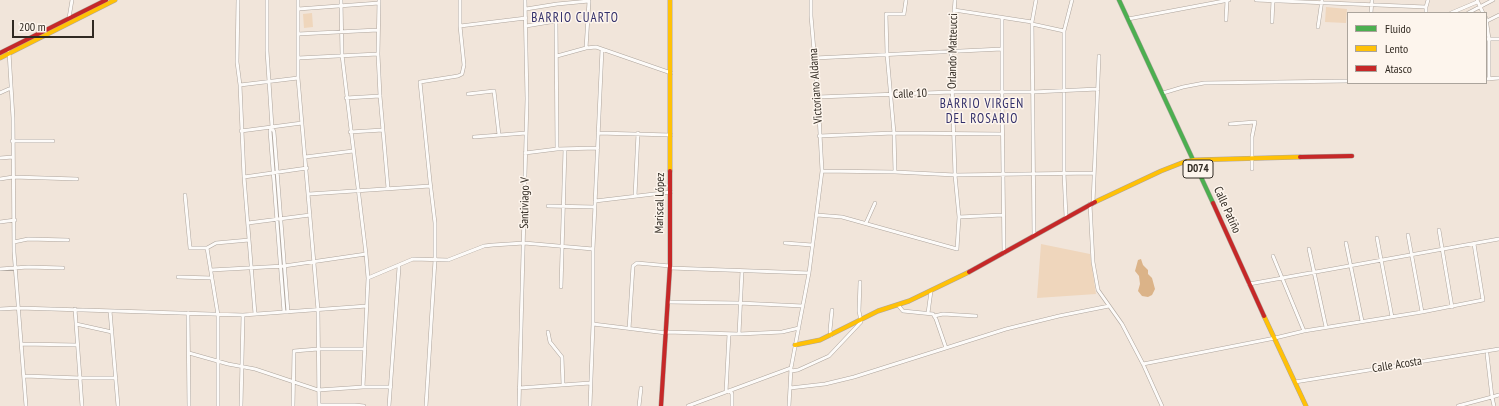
<!DOCTYPE html>
<meta charset="utf-8">
<style>
body{margin:0}
#map{position:relative;width:1499px;height:406px;overflow:hidden;background:#f1e5da;font-family:"PT Sans Narrow",sans-serif}
canvas{display:block}
.legend{position:absolute;left:1347px;top:12px;width:140px;height:72px;box-sizing:border-box;background:#fdf5ed;border:1px solid #aba49c;margin:0;padding:5px 7px;list-style:none;font-size:12px;color:#312a22}
.legend li{display:flex;align-items:center;gap:8px;height:20px}
.legend b{width:20px;border:1px solid #aba49c}
.scale{position:absolute;left:12px;top:20px;width:82px;height:18px;box-sizing:border-box;border:2px solid #312a22;border-top:0;padding-left:5px;font-size:12px;line-height:14px;white-space:nowrap;color:#312a22;-webkit-text-stroke:3px #fdf5ed;paint-order:stroke}
</style>
<div id="map">
<canvas width="1499" height="406"></canvas>
<ul class="legend">
<li><b style="height:5px;background:#4caf50"></b>Fluido</li>
<li><b style="height:5px;background:#ffc107"></b>Lento</li>
<li><b style="height:5px;background:#c62828"></b>Atasco</li>
</ul>
<div class="scale">200 m</div>
</div>
<script>
const ctx = document.querySelector('canvas').getContext('2d');
ctx.lineJoin = 'round';
function fillPath(path, color) {
  ctx.fillStyle = color;
  ctx.fill(path, 'evenodd');
}
function poly(rows) {
  const path = new Path2D();
  for (const r of rows) {
    path.moveTo(r[0], r[1]);
    for (let i = 2; i < r.length; i += 2) path.lineTo(r[i], r[i + 1]);
  }
  return path;
}
function stroke(path, color, width, dash) {
  ctx.strokeStyle = color;
  ctx.lineWidth = width;
  ctx.lineCap = dash ? 'butt' : 'round';
  ctx.setLineDash(dash || []);
  ctx.stroke(path);
}
function label(font, color, halo, rows, align = 'center') {
  ctx.font = font + ' "PT Sans Narrow",sans-serif';
  ctx.lineWidth = 3;
  ctx.setLineDash([]);
  ctx.textBaseline = 'middle';
  ctx.strokeStyle = halo;
  ctx.fillStyle = color;
  for (const [text, x, y, turn = 0] of rows) {
    ctx.save();
    ctx.translate(x, y);
    ctx.rotate((+turn || 0) * Math.PI / 180);
    ctx.textAlign = isNaN(turn) ? turn : align;
    if (halo) ctx.strokeText(text, 0, 0);
    ctx.fillText(text, 0, 0);
    ctx.restore();
  }
}
fillPath(poly([
 [1326,7,1347,9,1346,23,1325,22],
 [312,13,313,27,304,28,303,14],
 [1041,244,1090,254,1096,294,1037,298]
]), '#efd6bc');
fillPath(poly([
 [1141,259,1143,265,1148,270,1148,274,1152,278,1155,289,1152,295,1148,297,1142,296,1138,291,1140,284,1139,276,1135,271,1138,260]
]), '#dbb388');
const street = poly([
 [238,0,237,62,240,85,244,177,255,314],
 [267,0,267,51,272,127],
 [298,0,298,78,318,310,319,406],
 [341,0,342,55,366,254,368,278,363,387],
 [379,0,378,54,380,96,388,188],
 [1256,0,1426,7],
 [1477,0,1483,13],
 [298,9,379,3],
 [526,9,557,4,589,1,586,48],
 [954,10,1032,22,1036,0],
 [1371,13,1372,0],
 [1426,13,1426,7,1428,0],
 [1451,13,1477,2],
 [1468,13,1493,0],
 [69,18,72,0],
 [1002,18,1002,92,1004,253],
 [1486,18,1489,39,1489,79],
 [1128,19,1229,0],
 [1226,20,1227,0],
 [1487,21,1499,15],
 [1032,22,1034,235],
 [1272,22,1273,0],
 [1032,24,1064,31],
 [460,26,526,18],
 [526,26,556,21,557,149],
 [1318,27,1322,0],
 [298,34,378,30],
 [1486,39,1499,39],
 [9,52,13,118,14,252,26,406],
 [557,56,586,48,596,47,671,73],
 [298,58,378,54],
 [815,58,1002,49],
 [1486,79,1499,78],
 [240,85,298,78],
 [0,93,11,88],
 [1163,93,1183,87,1204,83,1348,81],
 [468,94,494,91,499,135],
 [818,97,952,92,1033,92,1098,89],
 [346,98,380,96],
 [1230,124,1255,122,1252,137,1252,169],
 [241,131,302,123],
 [350,132,383,130],
 [598,133,671,135],
 [819,136,894,133,1002,134],
 [474,137,526,133],
 [12,141,53,141],
 [525,153,557,149,598,148],
 [305,157,353,151],
 [0,158,13,157],
 [822,171,895,172,955,175,1094,173],
 [895,172,894,133,887,54,886,14,904,14,906,0],
 [244,177,307,168],
 [0,179,13,177,77,179],
 [309,194,430,186],
 [185,195,190,248,207,248,216,243,249,240],
 [635,196,638,133],
 [595,201,671,192],
 [1093,203,1099,56],
 [1090,204,1093,262,1098,290,1122,324,1143,364,1162,406],
 [548,206,595,207],
 [817,215,842,217,957,249,959,217,955,175,951,52,955,0],
 [959,217,1003,215],
 [1066,217,1064,173,1064,31,1072,0],
 [0,222,15,220],
 [248,223,310,215],
 [866,223,875,203],
 [1439,230,1452,307],
 [1408,235,1422,312],
 [1377,238,1392,317],
 [14,242,28,239,68,240],
 [785,243,812,245],
 [1346,243,1362,321],
 [207,248,218,315,218,406],
 [1309,249,1326,327],
 [1273,256,1304,331],
 [670,268,809,273],
 [0,269,28,267,63,268],
 [211,270,284,266,366,254],
 [178,277,212,278],
 [368,278,413,259,448,260,484,246,493,245,524,243,593,249],
 [1249,284,1499,239],
 [561,287,565,149],
 [668,302,739,303,803,306],
 [898,305,903,311,933,314,936,319,946,348],
 [0,309,19,308,243,315,367,306],
 [75,309,82,406],
 [110,311,118,406],
 [284,312,270,131,272,127,274,132,288,312],
 [188,313,189,406],
 [928,313,931,291],
 [934,316,943,314,976,316],
 [76,324,112,332],
 [593,324,666,333],
 [629,329,633,266,637,263,670,266],
 [548,332,550,342,562,357,563,385],
 [666,332,739,334,782,332,799,328],
 [739,334,742,271],
 [831,335,830,330,832,310],
 [22,344,77,345],
 [189,353,228,364,255,369,318,390,363,387,391,387],
 [1487,354,1492,397,1499,395],
 [1143,364,1275,338,1304,331,1422,312,1483,300,1474,244],
 [791,371,798,370,829,356,861,322,859,311,860,282],
 [24,376,81,378,116,378],
 [1295,382,1499,349],
 [519,388,590,383],
 [790,388,825,384,854,377,1006,329,1059,316,1109,306],
 [730,390,732,394,732,406],
 [726,392,729,334],
 [319,405,355,405,364,406],
 [241,406,243,315],
 [293,406,294,351,318,349,365,349],
 [389,406,399,267],
 [426,406,435,260,435,223,430,181,420,82,458,76,462,74,464,65,460,26,460,0],
 [519,406,527,99,525,0],
 [590,406,593,324,593,249,602,49],
 [639,406,641,388],
 [688,406,791,368],
 [789,406,791,368,809,273,822,171,818,97,811,16,811,0],
 [1458,406,1492,397,1494,406]
]);
const fast = poly([
 [1119,0,1213,203]
]);
const slow = poly([
 [670,0,670,171],
 [0,58,115,0],
 [1095,202,1161,171,1184,162,1194,160,1300,157],
 [1264,316,1306,406],
 [795,345,820,340,878,311,909,301,969,272]
]);
const jam = poly([
 [0,53,106,0],
 [1300,157,1352,156],
 [1213,203,1264,316],
 [969,272,1095,202],
 [661,406,670,266,670,171]
]);
stroke(street, '#aea59d', 4);
stroke(fast, '#aea59d', 5);
stroke(slow, '#aea59d', 5);
stroke(jam, '#aea59d', 5);
stroke(street, '#fdfbf9', 3);
stroke(fast, '#4caf50', 4);
stroke(slow, '#ffc107', 4);
stroke(jam, '#c62828', 4);
for (const [x, y, w] of [
 [1198,169,30]
]) {
  const box = new Path2D();
  box.roundRect(x - w / 2, y - 9, w, 18, 3);
  ctx.fillStyle = '#fdf5ed';
  ctx.fill(box);
  stroke(box, '#312a22', 1);
}
label('bold 11px', '#312a22', null, [
 ["D074",1198,169]
]);
label('12px', '#312a22', '#fdf5ed', [
 ["Orlando Matteucci",953,51,-89],
 ["Victoriano Aldama",816,86,-94],
 ["Calle 10",910,94,-2],
 ["Santiviago V",525,203,-89],
 ["Mariscal López",660,203,-89],
 ["Calle Patiño",1227,210,66],
 ["Calle Acosta",1397,365,-9]
]);
ctx.letterSpacing = '1px';
label('13px', '#322f6a', '#fdf5ed', [
 ["BARRIO CUARTO",575,18],
 ["BARRIO VIRGEN",982,104],
 ["DEL ROSARIO",982,119]
]);
ctx.letterSpacing = '0px';
</script>
